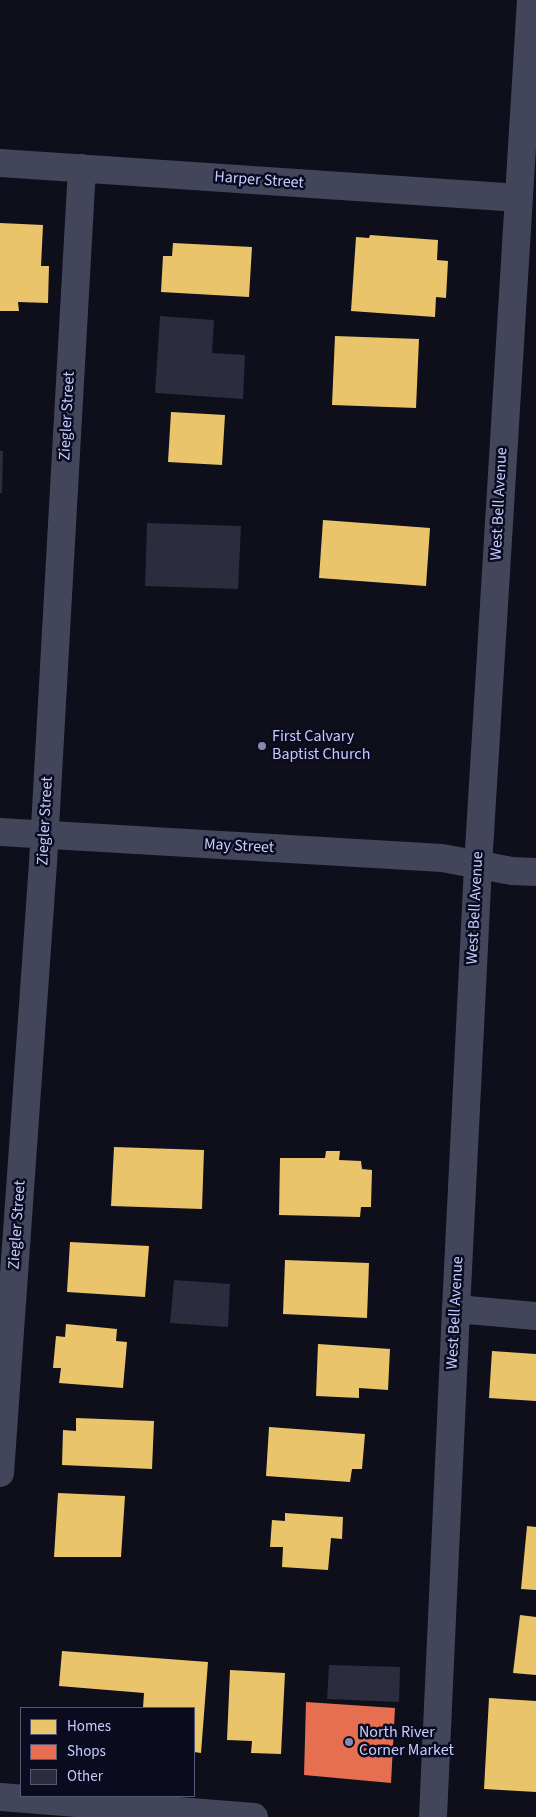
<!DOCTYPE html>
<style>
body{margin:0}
#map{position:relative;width:536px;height:1817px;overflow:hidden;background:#0e0f1a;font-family:"Source Sans 3",sans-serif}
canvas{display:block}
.legend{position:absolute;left:20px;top:1707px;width:175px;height:90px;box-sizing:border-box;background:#0a0b1e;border:1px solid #565878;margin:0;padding:6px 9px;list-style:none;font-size:15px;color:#c7ccff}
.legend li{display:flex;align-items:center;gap:10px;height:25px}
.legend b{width:25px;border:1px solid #565878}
</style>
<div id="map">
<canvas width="536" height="1817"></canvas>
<ul class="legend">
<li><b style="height:14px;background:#e9c46a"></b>Homes</li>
<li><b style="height:14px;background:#e76f51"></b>Shops</li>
<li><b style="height:14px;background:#2b2c3d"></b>Other</li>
</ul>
</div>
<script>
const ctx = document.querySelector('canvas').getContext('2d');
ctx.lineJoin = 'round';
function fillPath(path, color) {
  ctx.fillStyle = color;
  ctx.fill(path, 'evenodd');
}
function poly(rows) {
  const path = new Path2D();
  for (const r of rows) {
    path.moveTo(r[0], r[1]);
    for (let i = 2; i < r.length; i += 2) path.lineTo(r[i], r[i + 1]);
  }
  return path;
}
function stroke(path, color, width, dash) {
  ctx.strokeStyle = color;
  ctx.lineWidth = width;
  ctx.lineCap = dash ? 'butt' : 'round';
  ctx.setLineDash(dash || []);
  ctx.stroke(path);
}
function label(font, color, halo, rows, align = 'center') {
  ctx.font = font + ' "Source Sans 3",sans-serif';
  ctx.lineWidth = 5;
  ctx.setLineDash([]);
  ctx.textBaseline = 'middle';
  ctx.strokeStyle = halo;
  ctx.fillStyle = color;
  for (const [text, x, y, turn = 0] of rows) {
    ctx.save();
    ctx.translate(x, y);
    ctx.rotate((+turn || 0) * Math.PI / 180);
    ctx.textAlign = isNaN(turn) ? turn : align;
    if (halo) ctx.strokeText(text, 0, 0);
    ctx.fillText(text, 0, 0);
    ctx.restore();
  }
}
fillPath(poly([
 [0,223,43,225,41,266,49,266,48,303,18,302,19,311,0,311],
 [370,235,438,240,437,260,448,261,446,298,436,297,435,317,351,311,356,237,369,238],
 [173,243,252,247,249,297,161,292,163,256,172,256],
 [335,336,419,339,416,408,332,405],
 [171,412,225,415,222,465,168,462],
 [323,520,430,528,426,586,319,578],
 [114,1147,204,1150,202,1209,111,1206],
 [326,1151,340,1151,339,1160,361,1161,362,1169,372,1170,371,1207,361,1207,360,1217,279,1215,280,1158,325,1158],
 [70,1242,149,1246,145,1297,67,1292],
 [285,1260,369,1263,367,1318,283,1314],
 [66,1324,117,1329,116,1341,127,1342,123,1388,59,1383,61,1368,53,1368,56,1336,65,1337],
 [318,1344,390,1349,388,1390,359,1388,359,1398,316,1396],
 [492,1351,536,1354,536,1401,489,1398],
 [76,1418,154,1421,152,1469,62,1465,63,1430,76,1431],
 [269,1427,365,1434,362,1469,352,1469,350,1482,266,1476],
 [58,1493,125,1496,121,1557,54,1557],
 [285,1513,343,1517,342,1539,331,1538,328,1570,282,1567,283,1547,270,1547,272,1520,285,1521],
 [527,1526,536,1527,536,1590,521,1589],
 [520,1615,536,1617,536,1675,513,1673],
 [62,1651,208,1662,201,1753,194,1752,194,1708,143,1708,144,1693,59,1686],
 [230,1670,285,1673,281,1754,251,1753,252,1741,227,1740],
 [489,1698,536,1701,536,1792,484,1789]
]), '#e9c46a');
fillPath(poly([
 [306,1702,395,1708,391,1783,304,1775]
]), '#e76f51');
fillPath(poly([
 [160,316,214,320,212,353,245,355,243,399,155,393],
 [0,451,3,451,2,493,0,493],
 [147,523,241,526,238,589,145,586],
 [174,1280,230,1284,228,1327,170,1323],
 [329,1665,400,1667,399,1702,327,1699]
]), '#2b2c3d');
stroke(poly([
 [0,163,519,198],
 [0,832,442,858,512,871,536,872],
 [456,1309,536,1316],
 [0,1473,43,863,82,168],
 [0,1797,254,1817],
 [433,1817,456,1309,478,866,531,0]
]), '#43465b', 28);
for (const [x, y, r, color] of [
 [262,746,5,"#868aaf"],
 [349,1742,5,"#868aaf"]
]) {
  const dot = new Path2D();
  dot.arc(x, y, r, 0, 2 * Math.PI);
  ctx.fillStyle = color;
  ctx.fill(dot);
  stroke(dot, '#0a0b1e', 2);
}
label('16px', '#c7ccff', '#0a0b1e', [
 ["Harper Street",259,181,4],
 ["Ziegler Street",68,416,-87],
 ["West Bell Avenue",500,504,-87],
 ["Ziegler Street",46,821,-87],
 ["May Street",239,847,3],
 ["West Bell Avenue",476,908,-87],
 ["Ziegler Street",18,1225,-86],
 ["West Bell Avenue",456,1313,-87]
]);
label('16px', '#c7ccff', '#0a0b1e', [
 ["First Calvary",272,737],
 ["Baptist Church",272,755],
 ["North River",359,1733],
 ["Corner Market",359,1751]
], 'left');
</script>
